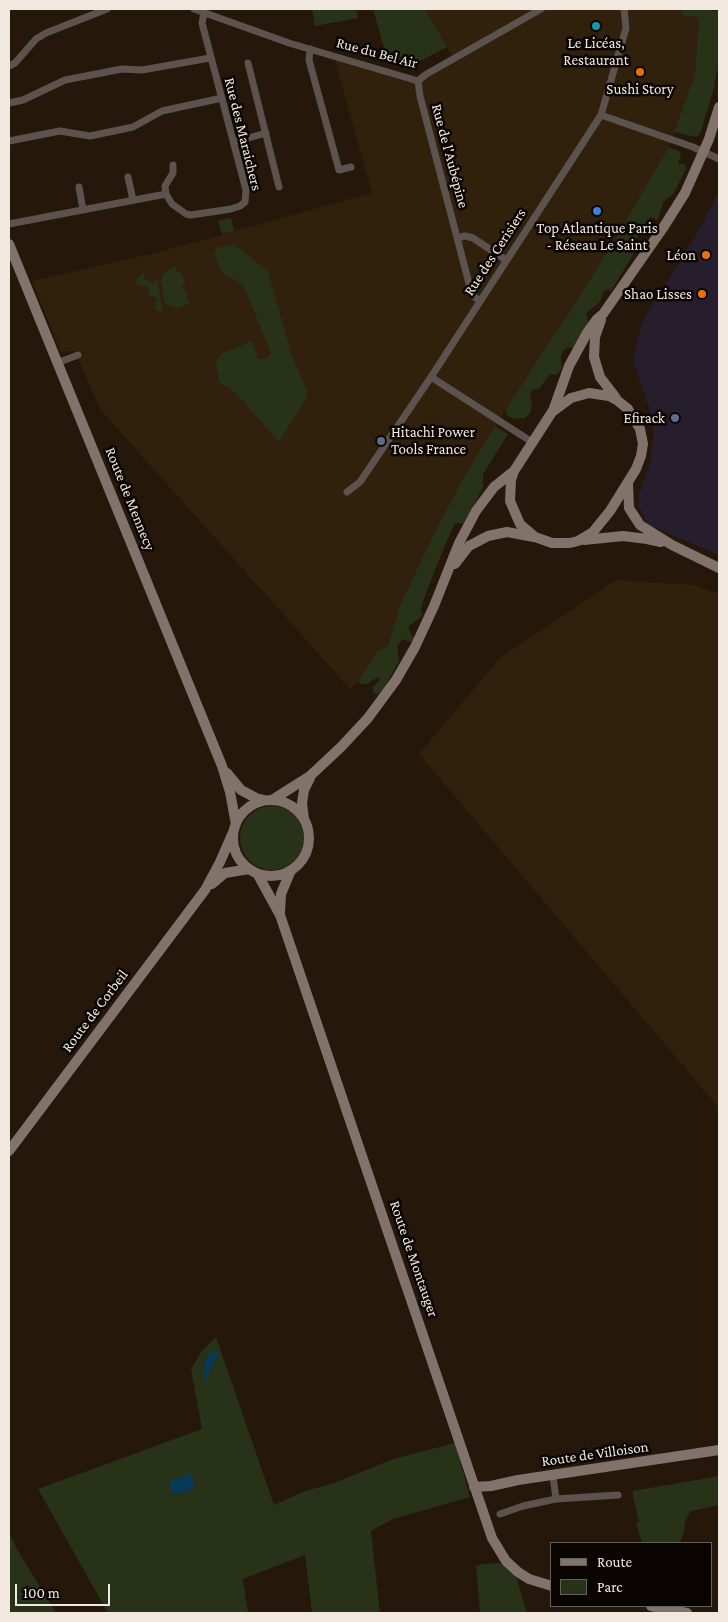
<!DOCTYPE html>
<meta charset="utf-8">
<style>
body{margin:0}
#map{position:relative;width:728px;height:1622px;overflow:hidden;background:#25180a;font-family:"Crimson Pro",serif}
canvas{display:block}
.frame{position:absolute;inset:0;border:10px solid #f1e8df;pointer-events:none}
.legend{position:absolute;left:550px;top:1542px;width:162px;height:65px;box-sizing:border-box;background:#0a0502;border:1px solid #66605a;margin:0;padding:6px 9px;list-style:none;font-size:15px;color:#f1e8df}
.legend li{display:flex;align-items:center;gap:10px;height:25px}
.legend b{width:25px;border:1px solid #66605a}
.scale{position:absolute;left:15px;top:1584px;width:95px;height:22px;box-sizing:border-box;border:2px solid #f1e8df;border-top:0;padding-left:6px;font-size:15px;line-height:18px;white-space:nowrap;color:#f1e8df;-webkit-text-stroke:4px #0a0502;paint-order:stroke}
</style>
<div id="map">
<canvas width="728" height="1622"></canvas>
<div class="frame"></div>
<ul class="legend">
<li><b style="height:6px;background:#81726b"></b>Route</li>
<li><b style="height:14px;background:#273218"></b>Parc</li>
</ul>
<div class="scale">100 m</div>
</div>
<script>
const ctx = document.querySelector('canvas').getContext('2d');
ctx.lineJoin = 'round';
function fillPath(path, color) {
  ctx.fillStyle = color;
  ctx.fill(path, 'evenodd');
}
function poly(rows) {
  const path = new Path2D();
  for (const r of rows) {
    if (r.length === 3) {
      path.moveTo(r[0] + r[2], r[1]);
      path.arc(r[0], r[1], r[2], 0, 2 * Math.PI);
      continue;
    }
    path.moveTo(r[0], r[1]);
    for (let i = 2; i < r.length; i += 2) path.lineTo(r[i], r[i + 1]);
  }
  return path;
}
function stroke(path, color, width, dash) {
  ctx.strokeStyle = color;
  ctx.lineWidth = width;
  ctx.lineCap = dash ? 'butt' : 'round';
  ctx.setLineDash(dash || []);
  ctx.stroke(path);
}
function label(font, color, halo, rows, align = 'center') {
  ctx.font = font + ' "Crimson Pro",serif';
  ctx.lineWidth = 5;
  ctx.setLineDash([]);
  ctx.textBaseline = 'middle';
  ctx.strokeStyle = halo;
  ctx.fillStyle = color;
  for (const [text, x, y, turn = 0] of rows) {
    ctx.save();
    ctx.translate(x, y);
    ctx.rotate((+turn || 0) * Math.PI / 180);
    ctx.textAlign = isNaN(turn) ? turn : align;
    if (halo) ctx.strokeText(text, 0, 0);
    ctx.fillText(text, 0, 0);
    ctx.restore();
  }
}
fillPath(poly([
 [719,191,719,555,649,525,639,508,639,494,651,461,654,423,633,361,642,322,698,232]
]), '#261e2d');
fillPath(poly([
 [425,9,681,9,682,15,699,17,695,74,669,147,636,207,564,321,529,373,464,477,400,605,388,646,378,652,358,681,350,689,100,409,75,351,61,352,32,281,159,252,372,193,336,64,336,57,418,81,453,58],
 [616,580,693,585,719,594,719,1108,419,754,500,658]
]), '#31200c');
fillPath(poly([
 [312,9,356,9,358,18,315,26],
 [373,9,425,9,447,47,414,64,387,58],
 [681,9,711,9,712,11,719,11,719,58,714,88,700,134,696,137,674,132,695,74,699,18,682,15],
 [669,147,680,152,681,154,678,164,685,164,686,169,674,193,663,202,658,220,650,217,644,229,634,241,634,253,611,291,606,289,603,292,600,302,586,313,589,324,573,348,568,347,563,351,561,357,562,368,557,375,550,374,539,389,533,389,530,394,532,405,530,413,525,418,516,419,507,416,506,409,550,341,564,321,616,238],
 [231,218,234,231,222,234,218,221],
 [233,244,267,270,291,353,307,392,307,397,279,442,243,401,229,387,222,385,219,381,216,363,221,354,252,341,258,359,264,359,269,356,271,353,243,284,223,274,214,255,216,248],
 [175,266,177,272,182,274,185,283,182,285,182,288,187,293,187,299,190,303,178,308,165,304,161,281,164,273],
 [144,274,145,280,149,280,152,284,155,283,154,279,157,279,163,312,155,310,157,298,148,296,149,287,136,284,138,277],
 [495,426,508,434,483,474,483,487,464,523,455,523,443,550,427,590,421,608,422,616,409,626,409,630,414,639,411,642,403,639,397,646,399,661,384,688,379,693,376,694,373,692,373,687,380,680,378,677,367,684,362,684,358,681,378,651,388,646,400,605,438,526,464,477],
 [272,838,32],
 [216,1337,274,1505,305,1491,334,1483,393,1459,455,1443,470,1497,393,1519,371,1531,380,1613,312,1613,305,1555,243,1579,248,1613,108,1613,38,1489,202,1429,191,1369,202,1351],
 [719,1476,719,1505,691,1511,685,1521,684,1532,681,1540,678,1543,642,1543,636,1523,639,1522,633,1496,633,1491],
 [9,1533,19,1553,56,1613,9,1613],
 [497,1563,505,1565,516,1576,527,1613,480,1613,476,1565]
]), '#273218');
fillPath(poly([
 [217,1351,218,1355,211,1367,205,1385,204,1365,209,1354],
 [189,1474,192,1475,194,1487,191,1490,173,1494,169,1482]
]), '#073a57');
stroke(poly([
 [194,9,289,43,418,81],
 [310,49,309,60,339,170,351,167],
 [248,63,279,187],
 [9,66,15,63,36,39,46,33,107,9],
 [418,81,420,96,472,295,480,301],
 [418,81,425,75,541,9],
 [9,103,23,100,65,80,122,69,142,70,210,58],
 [601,115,693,147,719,159],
 [9,141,60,131,90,136,133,127,162,111,222,98],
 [234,142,266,133],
 [173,165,173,173,165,186,166,194,172,204,186,214,191,215,231,209,240,206,245,202,246,190,202,23,204,13],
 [128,177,133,200],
 [79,187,83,210],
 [9,224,166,194],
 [457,238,465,236,473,238,506,260],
 [57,363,78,355],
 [431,377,532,442],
 [347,492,360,482,431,377,601,115,626,28,624,9],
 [553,1476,556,1499],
 [500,1514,523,1506,556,1499,618,1495]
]), '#5c524e', 7);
stroke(poly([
 [9,244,222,766,230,792,236,824],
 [601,320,595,337,594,357,600,377,616,398],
 [589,393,609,396,618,401,628,409,640,429,643,444,641,456,636,469,610,511,593,532,578,541,570,543,552,543,535,537,520,524,510,501,511,480,514,471,552,412,571,398,589,393],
 [553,411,569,366,587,333,597,319,603,314,663,228,685,193,709,139,719,107],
 [628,483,629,508,640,525,672,545,719,568],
 [584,540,623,536,647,539,661,542],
 [455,564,469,546,488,536,507,532,534,537],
 [227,773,241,790,256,798,264,800],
 [272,800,310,776,341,747,368,718,396,680,415,647,434,606,459,543,476,511,494,487,514,471],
 [271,838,38],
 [304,819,302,803,304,790,310,778],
 [257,873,280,915,492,1538,506,1561,518,1572,529,1579,552,1586],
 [212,884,225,873,249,869],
 [280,912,281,894,291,870],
 [9,1151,205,890,220,862,234,830],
 [474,1487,491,1486,518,1480,719,1450],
 [651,1606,687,1613]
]), '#81726b', 10);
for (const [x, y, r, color] of [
 [596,26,5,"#0f9aa8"],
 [640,72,5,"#e8710a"],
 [597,211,5,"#3f7fe0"],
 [706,255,5,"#e8710a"],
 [702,294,5,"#e8710a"],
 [675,418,5,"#5c6f8a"],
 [381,441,5,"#5c6f8a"]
]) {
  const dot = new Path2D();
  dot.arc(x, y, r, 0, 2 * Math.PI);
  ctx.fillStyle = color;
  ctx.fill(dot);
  stroke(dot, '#0a0502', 2);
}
label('15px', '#f1e8df', '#0a0502', [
 ["Le Licéas,",596,43],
 ["Restaurant",596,60],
 ["Sushi Story",640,89],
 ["Top Atlantique Paris",597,228],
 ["- Réseau Le Saint",597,245],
 ["Léon",696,255,"right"],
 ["Shao Lisses",692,294,"right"],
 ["Efirack",665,418,"right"],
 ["Hitachi Power",391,432,"left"],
 ["Tools France",391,449,"left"]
]);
label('15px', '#f1e8df', '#0a0502', [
 ["Rue du Bel Air",377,53,15],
 ["Rue des Maraichers",243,134,76],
 ["Rue de l'Aubépine",450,156,75],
 ["Rue des Cerisiers",495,252,-57],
 ["Route de Mennecy",130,499,68],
 ["Route de Corbeil",95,1011,-53],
 ["Route de Montauger",414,1259,71],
 ["Route de Villoison",595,1454,-8]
]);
</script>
